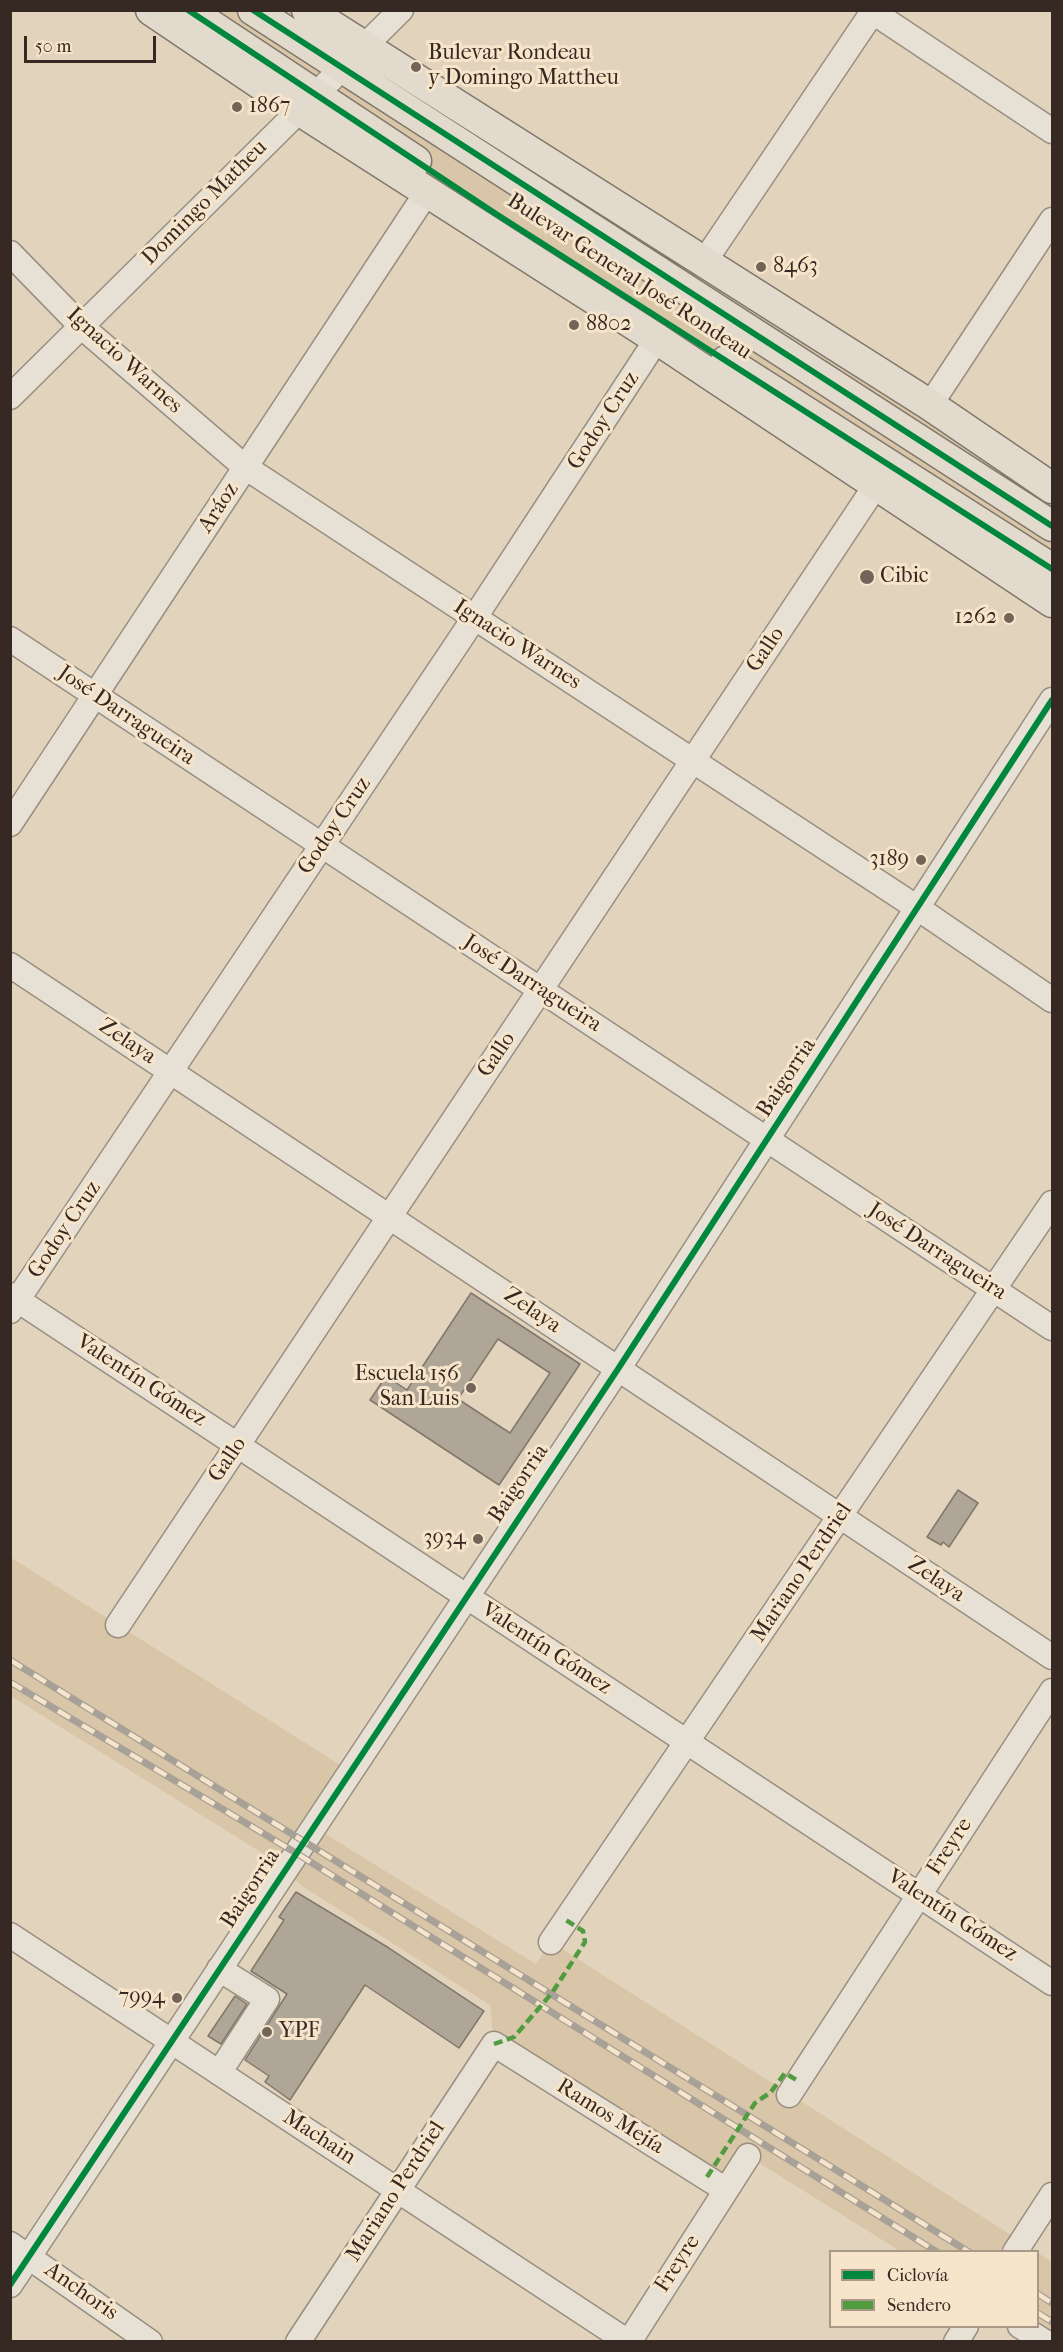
<!DOCTYPE html>
<meta charset="utf-8">
<style>
body{margin:0}
#map{position:relative;width:1063px;height:2352px;overflow:hidden;background:#e2d4bc;font-family:"IM FELL French Canon",serif}
canvas{display:block}
.frame{position:absolute;inset:0;border:12px solid #362822;pointer-events:none}
.legend{position:absolute;left:829px;top:2250px;width:210px;height:78px;box-sizing:border-box;background:#f6e5ca;border:2px solid #a99987;margin:0;padding:8px 10px;list-style:none;font-size:18px;color:#362822}
.legend li{display:flex;align-items:center;gap:12px;height:30px}
.legend b{width:30px;border:2px solid #a99987}
.scale{position:absolute;left:24px;top:36px;width:132px;height:27px;box-sizing:border-box;border:3px solid #362822;border-top:0;padding-left:8px;font-size:18px;line-height:21px;white-space:nowrap;color:#362822;-webkit-text-stroke:4px #f6e5ca;paint-order:stroke}
</style>
<div id="map">
<canvas width="1063" height="2352"></canvas>
<div class="frame"></div>
<ul class="legend">
<li><b style="height:8px;background:#00873e"></b>Ciclovía</li>
<li><b style="height:8px;background:#519c40"></b>Sendero</li>
</ul>
<div class="scale">50 m</div>
</div>
<script>
const ctx = document.querySelector('canvas').getContext('2d');
ctx.lineJoin = 'round';
function fillPath(path, color) {
  ctx.fillStyle = color;
  ctx.fill(path, 'evenodd');
}
function poly(rows) {
  const path = new Path2D();
  for (const r of rows) {
    path.moveTo(r[0], r[1]);
    for (let i = 2; i < r.length; i += 2) path.lineTo(r[i], r[i + 1]);
  }
  return path;
}
function stroke(path, color, width, dash) {
  ctx.strokeStyle = color;
  ctx.lineWidth = width;
  ctx.lineCap = dash ? 'butt' : 'round';
  ctx.setLineDash(dash || []);
  ctx.stroke(path);
}
function label(font, color, halo, rows, align = 'center') {
  ctx.font = font + ' "IM FELL French Canon",serif';
  ctx.lineWidth = 6;
  ctx.setLineDash([]);
  ctx.textBaseline = 'middle';
  ctx.strokeStyle = halo;
  ctx.fillStyle = color;
  for (const [text, x, y, turn = 0] of rows) {
    ctx.save();
    ctx.translate(x, y);
    ctx.rotate((+turn || 0) * Math.PI / 180);
    ctx.textAlign = isNaN(turn) ? turn : align;
    if (halo) ctx.strokeText(text, 0, 0);
    ctx.fillText(text, 0, 0);
    ctx.restore();
  }
}
fillPath(poly([
 [151,11,307,11,1052,488,1052,602],
 [10,1557,350,1771,314,1827,536,1964,551,1942,1036,2251,900,2251,748,2156,726,2190,494,2044,490,2005,302,1886,267,1856,11,1696],
 [1038,2253,1052,2262,1052,2341,1038,2326]
]), '#d9c5a7');
const building = poly([
 [471,1293,580,1364,499,1485,370,1400,386,1376,407,1390,471,1293],
 [498,1339,550,1373,510,1433,458,1399,498,1339],
 [958,1490,978,1503,949,1547,943,1542,941,1545,927,1537,958,1490],
 [296,1892,389,1948,484,2011,459,2048,365,1985,290,2100,265,2082,269,2076,245,2060,287,1994,251,1971,284,1920,279,1917,296,1892],
 [235,1996,247,2004,221,2044,208,2036,235,1996]
]);
fillPath(building, '#b0a697');
stroke(building, '#80776b', 1.5);
const minor = poly([
 [870,10,1052,131],
 [10,253,82,327,245,467,919,909,1052,1000],
 [704,262,874,10],
 [10,397,401,10],
 [930,405,1052,220],
 [10,639,1052,1328],
 [10,824,427,192],
 [10,965,1052,1657],
 [10,1295,1052,1983],
 [10,1311,475,617,657,339],
 [118,1625,876,485],
 [10,1935,628,2342],
 [551,1942,1052,1203],
 [219,1969,267,1999,219,2073],
 [789,2095,1052,1691],
 [10,2244,150,2342],
 [1015,2252,1052,2195],
 [10,2285,618,1369,1052,700],
 [1020,2326,1045,2342],
 [298,2342,494,2044,726,2190],
 [629,2342,748,2156],
 [956,2342,966,2326]
]);
const major = poly([
 [151,10,299,110,657,339,1052,602],
 [188,10,416,161],
 [253,10,1052,526],
 [307,10,930,405,1052,488],
 [726,361,1052,569]
]);
stroke(minor, '#988e80', 27);
stroke(major, '#80776b', 33);
stroke(minor, '#e7e0d4', 24);
stroke(major, '#e2dacd', 30);
const rail = poly([
 [10,1660,969,2252],
 [10,1682,296,1853,937,2252],
 [1038,2294,1052,2303],
 [1038,2313,1052,2322]
]);
stroke(rail, '#a8a198', 7);
stroke(rail, '#f6e5ca', 4.5, [14]);
stroke(poly([
 [494,2044,514,2037,552,1993,585,1942,583,1931,566,1920],
 [707,2177,755,2103,771,2092,785,2073,798,2081]
]), '#519c40', 4.5, [9, 4.5]);
stroke(poly([
 [188,10,496,214,1052,569],
 [253,10,1052,526],
 [10,2285,618,1369,1052,700]
]), '#00873e', 6);
for (const [x, y, r, color] of [
 [416,67,6,"#726458"],
 [237,107,6,"#726458"],
 [761,267,6,"#726458"],
 [574,325,6,"#726458"],
 [867,577,8,"#726458"],
 [1009,618,6,"#726458"],
 [921,860,6,"#726458"],
 [471,1388,6,"#726458"],
 [478,1539,6,"#726458"],
 [177,1998,6,"#726458"],
 [267,2032,6,"#726458"]
]) {
  const dot = new Path2D();
  dot.arc(x, y, r, 0, 2 * Math.PI);
  ctx.fillStyle = color;
  ctx.fill(dot);
  stroke(dot, '#f6e5ca', 2);
}
label('22px', '#362822', '#f6e5ca', [
 ["Bulevar Rondeau",428,54],
 ["y Domingo Mattheu",428,79],
 ["1867",249,107],
 ["8463",773,267],
 ["8802",586,325],
 ["Cibic",880,577],
 ["1262",997,618,"right"],
 ["3189",909,860,"right"],
 ["Escuela 156",459,1375,"right"],
 ["San Luis",459,1400,"right"],
 ["3934",466,1539,"right"],
 ["7994",165,1998,"right"],
 ["YPF",279,2032]
], 'left');
label('22px', '#362822', '#f6e5ca', [
 ["Domingo Matheu",205,203,-45],
 ["Bulevar General José Rondeau",629,277,33],
 ["Ignacio Warnes",124,361,42],
 ["Godoy Cruz",604,421,-57],
 ["Aráoz",219,508,-57],
 ["Ignacio Warnes",517,645,33],
 ["Gallo",766,650,-56],
 ["José Darragueira",126,716,34],
 ["Godoy Cruz",335,826,-56],
 ["José Darragueira",532,984,33],
 ["Zelaya",127,1042,34],
 ["Gallo",497,1055,-56],
 ["Baigorria",787,1078,-57],
 ["Godoy Cruz",65,1230,-56],
 ["José Darragueira",937,1252,33],
 ["Zelaya",532,1311,34],
 ["Valentín Gómez",141,1381,33],
 ["Gallo",228,1460,-56],
 ["Baigorria",519,1484,-56],
 ["Mariano Perdriel",802,1573,-56],
 ["Zelaya",936,1580,34],
 ["Valentín Gómez",546,1649,33],
 ["Freyre",950,1847,-57],
 ["Baigorria",251,1889,-57],
 ["Valentín Gómez",952,1916,33],
 ["Ramos Mejía",610,2117,32],
 ["Machain",319,2138,33],
 ["Mariano Perdriel",396,2192,-57],
 ["Freyre",678,2264,-57],
 ["Anchoris",81,2292,35]
]);
</script>
